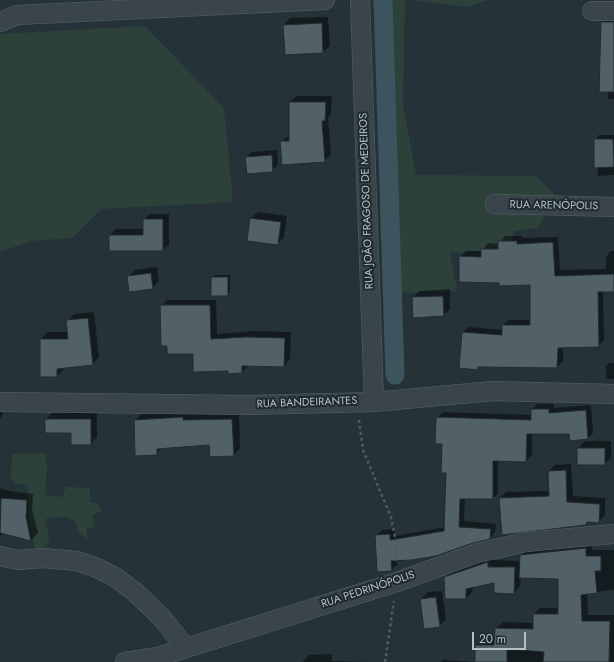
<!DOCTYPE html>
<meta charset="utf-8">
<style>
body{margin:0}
#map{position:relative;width:614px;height:662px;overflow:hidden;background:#253339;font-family:Jost,sans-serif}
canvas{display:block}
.scale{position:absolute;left:472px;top:632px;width:54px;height:18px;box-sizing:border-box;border:2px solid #b4c0c5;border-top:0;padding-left:5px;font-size:12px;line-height:14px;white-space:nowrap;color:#b4c0c5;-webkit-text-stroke:3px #1e2a2f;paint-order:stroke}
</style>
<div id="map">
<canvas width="614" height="662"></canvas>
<div class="scale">20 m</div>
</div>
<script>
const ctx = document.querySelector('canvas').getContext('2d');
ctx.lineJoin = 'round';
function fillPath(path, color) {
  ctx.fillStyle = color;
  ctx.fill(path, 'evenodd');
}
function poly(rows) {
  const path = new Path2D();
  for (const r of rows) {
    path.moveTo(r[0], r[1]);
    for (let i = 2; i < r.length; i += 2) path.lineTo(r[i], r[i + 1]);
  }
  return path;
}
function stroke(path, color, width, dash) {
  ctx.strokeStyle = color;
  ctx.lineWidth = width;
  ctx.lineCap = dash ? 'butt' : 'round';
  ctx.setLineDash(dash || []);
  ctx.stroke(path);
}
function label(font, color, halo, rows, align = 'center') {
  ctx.font = font + ' Jost,sans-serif';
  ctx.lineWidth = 4;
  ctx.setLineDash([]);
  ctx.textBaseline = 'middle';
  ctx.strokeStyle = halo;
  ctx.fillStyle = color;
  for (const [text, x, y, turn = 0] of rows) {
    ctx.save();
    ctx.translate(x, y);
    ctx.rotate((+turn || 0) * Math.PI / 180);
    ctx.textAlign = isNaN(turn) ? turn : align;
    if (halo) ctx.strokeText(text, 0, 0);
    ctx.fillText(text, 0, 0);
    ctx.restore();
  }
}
fillPath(poly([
 [382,0,405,0,403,105,416,175,536,176,558,198,537,228,514,231,508,249,450,253,457,291,391,293],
 [410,0,488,0,467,7],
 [145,26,224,108,233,202,101,209,72,238,31,241,0,252,0,34],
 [45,453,47,467,45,495,62,497,66,487,90,488,90,502,97,503,102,510,92,516,95,528,87,528,87,539,78,532,76,522,66,516,45,519,50,540,46,547,35,549,29,523,28,485,15,484,11,478,12,454]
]), '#2d413b');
fillPath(poly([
 [328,17,330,46,323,52,286,54,284,25,290,18],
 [607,17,614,17,614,99,608,99,602,22],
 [297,96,332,96,331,114,328,117,331,154,324,161,281,142,290,135,290,102],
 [599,135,614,135,614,175,598,176,595,140],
 [277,150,278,165,272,171,246,158,252,152],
 [258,212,287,216,284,237,277,244,251,218],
 [150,214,169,214,169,245,163,250,110,250,110,235,116,229,144,229,144,220],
 [505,236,522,236,522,238,558,237,560,270,606,269,606,257,611,251,614,251,614,291,603,291,604,340,598,346,563,347,563,361,557,367,480,366,478,368,463,332,468,327,503,330,503,325,509,320,531,320,531,284,500,282,460,257,466,251,482,251,488,243,499,244],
 [157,267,159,281,152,288,128,277,135,270],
 [215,275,230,275,230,292,227,295,212,278],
 [450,289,450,309,444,315,413,297,420,291],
 [167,300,216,300,217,334,253,331,291,332,290,359,284,366,248,366,242,372,228,370,194,353,168,345,161,306],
 [94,312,99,357,93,364,63,367,63,370,57,376,41,376,41,339,47,332,68,332,67,321,74,314],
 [609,363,614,363,614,379,606,379,606,366],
 [0,403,3,405,2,416,0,418],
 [538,404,554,404,554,408,591,405,593,433,588,438,570,433,532,433,532,455,526,461,498,460,498,493,493,498,465,498,464,521,496,524,495,532,490,538,397,560,397,565,391,570,376,536,382,530,395,529,395,536,446,527,447,472,437,418,443,412,532,415,532,409],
 [189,411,189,414,239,412,240,448,234,455,210,444,163,447,156,454,135,420,142,414],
 [53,412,97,412,97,437,90,444,72,432,46,432,46,419],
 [585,441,611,441,611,458,604,464,578,464,578,448],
 [571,464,573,496,605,498,605,515,599,522,589,521,586,524,500,498,506,492,549,491,549,471,555,465],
 [0,488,9,491,33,494,32,510,38,533,31,540,4,533,0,536],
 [592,542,592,550,614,550,614,590,587,593,588,615,614,615,614,662,441,662,443,660,476,662,476,646,483,639,496,639,496,628,503,622,534,623,534,614,540,608,559,608,559,578,521,577,520,586,514,593,495,582,472,586,473,591,466,598,445,577,452,570,494,556,494,560,521,561,521,555,527,549],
 [442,591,446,619,439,626,421,599,428,592],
 [332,654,332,661,375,662,303,662,309,655]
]), '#0007');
stroke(poly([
 [383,0,395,375]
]), '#3b545e', 19);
const building = poly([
 [601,22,614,22,614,92,599,92,601,22],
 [322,23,323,53,285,55,283,25,322,23],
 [289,102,326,102,325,121,322,121,325,162,282,165,280,141,289,141,289,102],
 [594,139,613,139,614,167,594,168,594,139],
 [272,155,273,172,247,174,245,157,272,155],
 [250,218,281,222,278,245,247,241,250,218],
 [143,219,163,219,163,251,109,251,109,235,143,235,143,219],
 [498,241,517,241,517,244,553,242,555,276,614,274,614,292,598,292,599,347,558,348,557,368,478,367,478,370,459,368,462,332,502,335,502,325,530,325,530,285,499,286,499,283,459,282,459,256,481,257,481,249,498,249,498,241],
 [151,273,153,289,129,292,127,276,151,273],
 [211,277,228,277,228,296,211,296,211,277],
 [443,296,444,316,413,318,412,297,443,296],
 [160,305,210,305,211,339,246,337,285,338,284,367,242,366,242,373,228,374,228,371,193,372,193,354,167,354,167,346,161,346,160,305],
 [88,318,93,365,57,369,57,377,40,377,40,339,68,339,66,320,88,318],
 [531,409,549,409,549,413,586,410,588,439,570,441,569,434,527,434,526,462,493,461,493,499,460,499,459,527,491,529,490,539,473,543,436,556,412,560,391,561,392,571,377,572,375,535,390,534,390,540,444,531,446,473,441,473,442,444,435,444,436,417,531,420,531,409],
 [183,417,183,420,232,419,234,456,210,457,209,445,157,449,157,455,135,456,134,420,183,417],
 [45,419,91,419,91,445,71,445,71,433,45,433,45,419],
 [577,448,605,448,605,465,577,465,577,448],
 [566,470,567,502,600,504,599,523,587,522,586,525,502,535,499,498,549,496,548,471,566,470],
 [1,498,27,500,26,517,31,541,0,533,1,498],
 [586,548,586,556,601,556,601,571,595,571,597,593,581,595,582,621,610,621,609,662,543,662,544,652,507,649,507,662,475,662,475,645,494,645,495,628,533,629,533,614,558,614,558,579,519,578,520,555,586,548],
 [488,562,488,567,515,567,514,594,494,593,494,583,466,589,466,599,445,599,444,577,488,562],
 [436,597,440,627,424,629,420,599,436,597]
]);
fillPath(building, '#516167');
stroke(building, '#202c31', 1);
const minor = poly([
 [360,0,374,402],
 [592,11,614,11],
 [0,22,17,15,325,0],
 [495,204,614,207],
 [0,402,248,405,374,402,493,391,614,394],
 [0,556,18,560,43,558,77,561,97,568,115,577,135,592,162,618,186,648],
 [125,662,158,657,186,648,397,582,477,553,526,542,614,534]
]);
stroke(minor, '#576368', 20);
stroke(poly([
 [359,420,363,450,391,517,395,537,396,562],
 [385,662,394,601]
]), '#4c5e5b', 2.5, [3, 3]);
stroke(minor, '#39454a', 19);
label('11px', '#b4c0c5', '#1e2a2f', [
 ["RUA JOÃO FRAGOSO DE MEDEIROS",367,201,-92],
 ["RUA ARENÓPOLIS",554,206,1],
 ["RUA BANDEIRANTES",307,403,-2],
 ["RUA PEDRINÓPOLIS",368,590,-18]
]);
</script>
